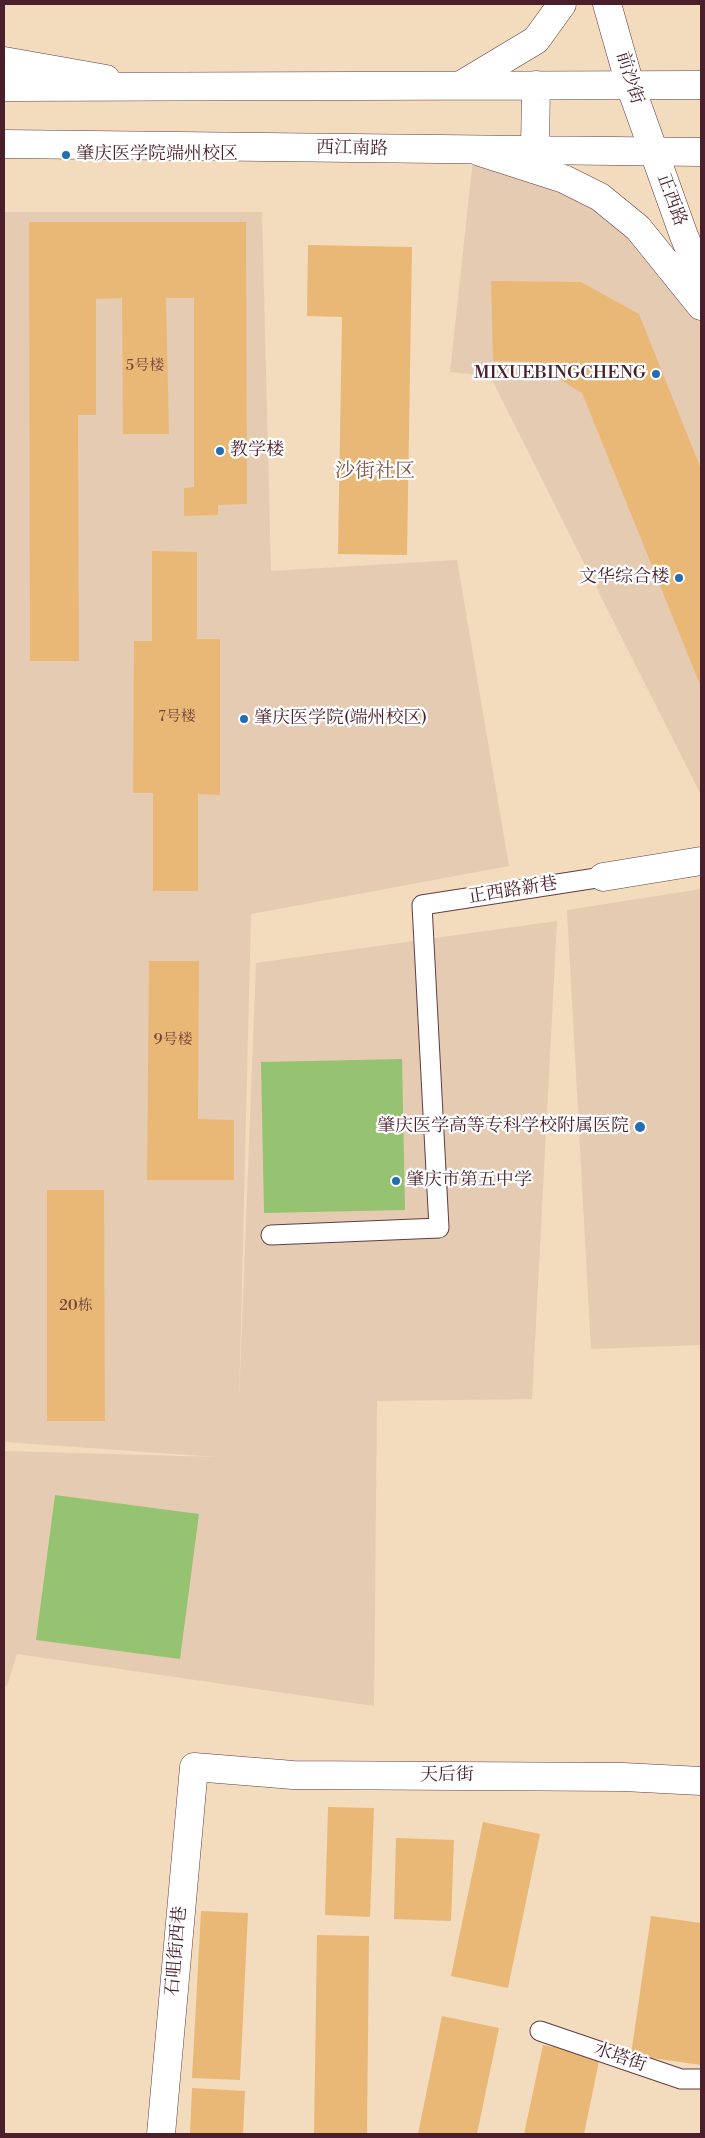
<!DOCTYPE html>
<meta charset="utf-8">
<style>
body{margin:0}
#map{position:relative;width:705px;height:2138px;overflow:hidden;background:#f3dbbd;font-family:"Libre Bodoni",serif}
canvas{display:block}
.frame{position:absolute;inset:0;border:5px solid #4a1f2b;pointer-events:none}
</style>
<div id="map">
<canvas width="705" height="2138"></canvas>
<div class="frame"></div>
</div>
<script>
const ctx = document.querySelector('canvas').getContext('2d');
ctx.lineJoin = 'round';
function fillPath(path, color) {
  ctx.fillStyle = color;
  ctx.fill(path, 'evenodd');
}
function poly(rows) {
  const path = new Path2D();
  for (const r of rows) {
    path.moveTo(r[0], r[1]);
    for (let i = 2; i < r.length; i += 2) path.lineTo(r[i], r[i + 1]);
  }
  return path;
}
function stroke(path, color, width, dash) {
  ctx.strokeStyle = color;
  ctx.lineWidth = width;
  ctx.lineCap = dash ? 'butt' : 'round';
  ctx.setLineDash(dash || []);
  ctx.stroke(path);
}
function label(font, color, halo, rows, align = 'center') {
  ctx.font = font + ' "Libre Bodoni","Noto Serif SC",serif';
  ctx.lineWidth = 4.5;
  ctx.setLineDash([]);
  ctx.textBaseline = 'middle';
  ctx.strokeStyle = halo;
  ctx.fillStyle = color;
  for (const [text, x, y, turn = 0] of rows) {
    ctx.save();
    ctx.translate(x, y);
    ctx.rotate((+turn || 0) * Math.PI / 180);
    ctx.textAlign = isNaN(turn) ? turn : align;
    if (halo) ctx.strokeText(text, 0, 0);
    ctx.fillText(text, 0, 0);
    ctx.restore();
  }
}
fillPath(poly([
 [474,150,600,197,701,310,701,795,490,376,450,372],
 [4,212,262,212,271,571,457,560,509,866,251,914,239,1402,256,963,557,921,532,1399,377,1401,374,1706,17,1654,7,1686,4,1686,4,1451,218,1457,4,1442],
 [701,889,701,1345,591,1349,567,910]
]), '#e5cbb2');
fillPath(poly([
 [402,1059,405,1210,264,1213,261,1062],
 [55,1495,199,1514,180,1659,36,1640]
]), '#96c371');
fillPath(poly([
 [29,222,246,222,247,504,218,505,218,515,184,516,184,488,194,487,194,298,166,298,169,434,123,434,122,298,96,299,96,415,78,415,79,661,30,661],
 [308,245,412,247,407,555,338,554,342,317,307,316],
 [491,281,581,282,639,314,701,469,701,687,582,393,532,362,493,361],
 [152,551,197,552,197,639,220,639,220,795,198,794,198,891,153,891,153,793,133,793,134,641,152,641],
 [149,961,199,961,198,1119,234,1120,234,1180,147,1180],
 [47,1190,104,1190,105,1421,47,1421],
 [328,1807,374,1808,370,1917,325,1915],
 [483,1822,540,1834,508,1988,451,1976],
 [396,1838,454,1840,451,1921,394,1919],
 [201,1911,248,1913,240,2080,192,2078],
 [651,1916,701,1923,701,2065,631,2055],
 [317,1935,369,1936,367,2134,314,2134],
 [442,2016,499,2028,477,2134,418,2134],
 [543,2045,600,2056,584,2134,524,2134],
 [192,2088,245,2091,243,2134,190,2134]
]), '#eab876');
const service = poly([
 [271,1235,439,1228,422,905,603,877],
 [540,2031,681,2079,701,2079]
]);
const minor = poly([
 [607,4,630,85],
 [4,61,106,79],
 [461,85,536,40,562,4],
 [603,877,701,861],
 [161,2134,194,1767,293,1775,623,1777,701,1781]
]);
const tertiary = poly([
 [630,85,684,236,701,276],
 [480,152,564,179,600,197,638,228,701,306]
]);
const primary = poly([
 [4,87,701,85],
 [4,144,701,152],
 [535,151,536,85]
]);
stroke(service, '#633b41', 21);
stroke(minor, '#633b41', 29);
stroke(tertiary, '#633b41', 29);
stroke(primary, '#633b41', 29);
stroke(service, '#fff', 19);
stroke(minor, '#fff', 28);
stroke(tertiary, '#fff', 28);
stroke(primary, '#fff', 28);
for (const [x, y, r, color] of [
 [66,155,5,"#1f6fb2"],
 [656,374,5,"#1f6fb2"],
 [220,451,5,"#1f6fb2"],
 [679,578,5,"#1f6fb2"],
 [244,719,5,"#1f6fb2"],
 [640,1127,6,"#1f6fb2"],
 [396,1181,5,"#1f6fb2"]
]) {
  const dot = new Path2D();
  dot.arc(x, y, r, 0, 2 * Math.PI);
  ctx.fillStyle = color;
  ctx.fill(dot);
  stroke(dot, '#fff', 2);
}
label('15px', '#72453e', null, [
 ["5号楼",145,366],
 ["7号楼",177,717],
 ["9号楼",173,1040],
 ["20栋",76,1306]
]);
label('18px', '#4a1f2b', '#fff', [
 ["前沙街",629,78,73],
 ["西江南路",352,149,1],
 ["正西路",671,200,70],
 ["正西路新巷",513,891,-9],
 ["天后街",447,1776],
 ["石咀街西巷",177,1951,-85],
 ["水塔街",620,2058,19]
]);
label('18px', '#4a1f2b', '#fff', [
 ["肇庆医学院端州校区",76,155],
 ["MIXUEBINGCHENG",646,374,"right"],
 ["教学楼",230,451],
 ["文华综合楼",669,578,"right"],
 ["肇庆医学院(端州校区)",254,719],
 ["肇庆医学高等专科学校附属医院",629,1127,"right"],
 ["肇庆市第五中学",406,1181]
], 'left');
label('20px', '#825545', '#fff', [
 ["沙街社区",375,472]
]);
</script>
